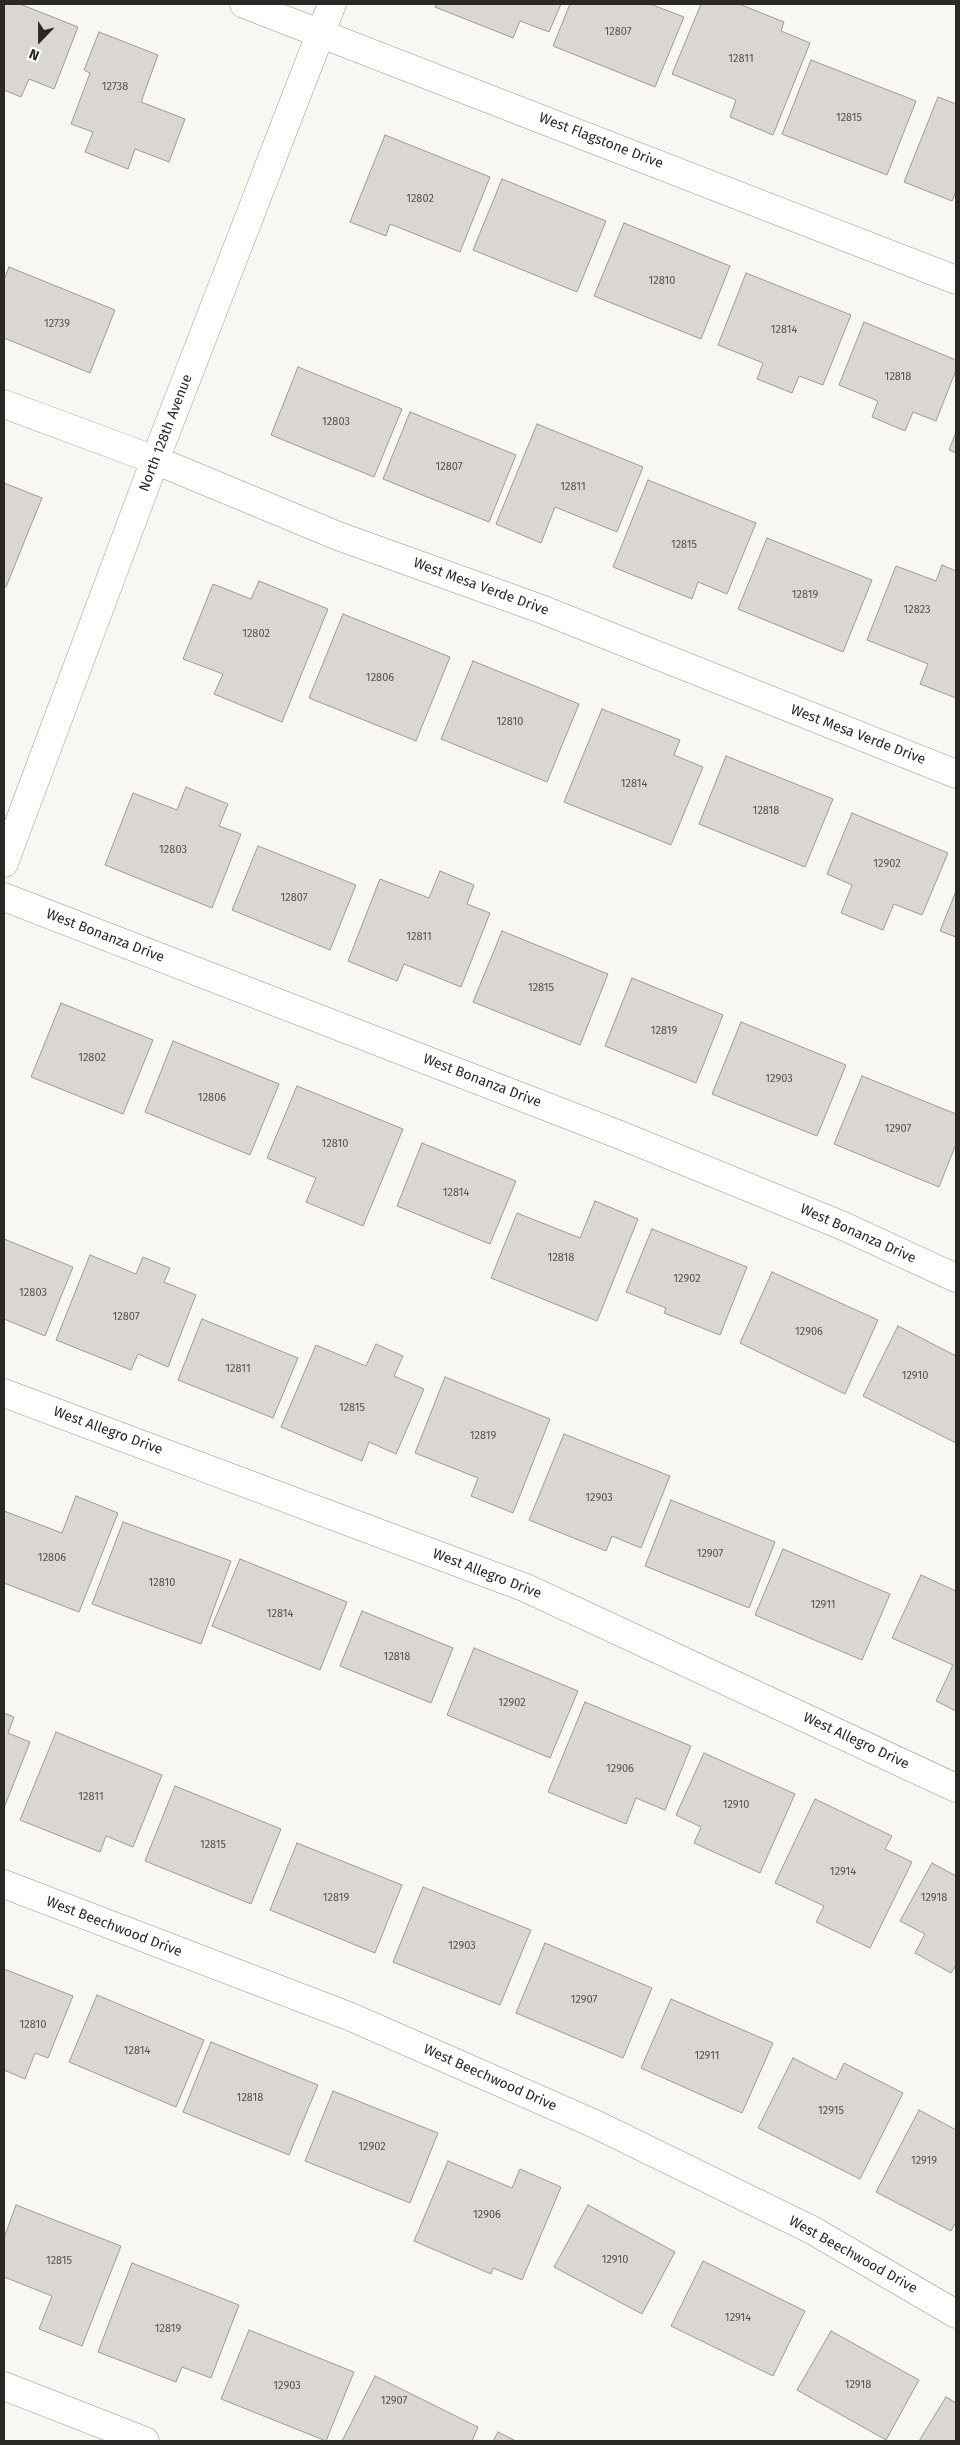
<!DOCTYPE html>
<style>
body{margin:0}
#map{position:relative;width:960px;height:2445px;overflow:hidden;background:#f8f7f1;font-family:"Fira Sans",sans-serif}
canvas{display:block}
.frame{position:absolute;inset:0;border:5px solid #292827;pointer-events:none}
.north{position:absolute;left:15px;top:15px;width:50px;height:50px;-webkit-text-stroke:4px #fff;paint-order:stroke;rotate:202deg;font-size:14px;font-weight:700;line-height:20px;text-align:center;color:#292827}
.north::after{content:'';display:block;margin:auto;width:18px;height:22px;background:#292827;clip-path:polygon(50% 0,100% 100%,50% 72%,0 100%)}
</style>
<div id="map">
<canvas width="960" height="2445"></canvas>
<div class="frame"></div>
<div class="north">N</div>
</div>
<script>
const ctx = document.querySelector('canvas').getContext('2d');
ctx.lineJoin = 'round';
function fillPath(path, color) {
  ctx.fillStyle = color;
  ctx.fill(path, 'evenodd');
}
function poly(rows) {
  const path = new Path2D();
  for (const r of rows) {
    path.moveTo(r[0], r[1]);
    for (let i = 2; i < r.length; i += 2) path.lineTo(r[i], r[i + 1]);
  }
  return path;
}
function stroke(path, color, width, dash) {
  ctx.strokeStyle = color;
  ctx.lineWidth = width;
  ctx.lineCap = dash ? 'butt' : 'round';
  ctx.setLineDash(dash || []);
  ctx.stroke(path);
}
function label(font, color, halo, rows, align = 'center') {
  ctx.font = font + ' "Fira Sans",sans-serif';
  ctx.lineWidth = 4;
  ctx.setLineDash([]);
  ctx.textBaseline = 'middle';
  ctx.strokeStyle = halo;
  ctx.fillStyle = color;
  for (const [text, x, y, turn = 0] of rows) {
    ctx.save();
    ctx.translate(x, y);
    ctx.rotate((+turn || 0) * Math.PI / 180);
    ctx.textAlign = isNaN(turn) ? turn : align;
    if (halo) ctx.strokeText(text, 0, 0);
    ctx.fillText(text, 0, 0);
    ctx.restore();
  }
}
const building = poly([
 [4,4,20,4,78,27,54,89,29,79,21,97,4,90,4,4],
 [437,4,561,4,549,32,520,21,513,38,435,7,437,4],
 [570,4,650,4,684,17,655,87,553,46,570,4],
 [701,4,739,4,784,22,781,31,810,43,773,135,730,117,736,100,672,74,701,4],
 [99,32,158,55,141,102,185,119,169,162,135,149,128,169,85,152,93,132,71,124,90,73,84,70,99,32],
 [811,60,916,101,887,175,782,134,811,60],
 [938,97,956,104,956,191,952,201,904,182,938,97],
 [385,135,490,177,460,252,390,224,386,236,350,222,385,135],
 [502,179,606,221,577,292,473,250,502,179],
 [624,223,730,266,701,339,594,296,624,223],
 [9,267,115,310,90,373,4,338,4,280,9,267],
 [746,273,851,315,823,385,799,376,792,393,757,379,763,363,718,345,746,273],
 [864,322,956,360,956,370,936,421,913,412,905,431,872,417,878,401,839,385,864,322],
 [298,367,402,409,374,477,271,435,298,367],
 [410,412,516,455,489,522,383,479,410,412],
 [537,424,643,467,617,532,555,507,541,543,496,524,537,424],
 [956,432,956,453,949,450,956,432],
 [648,480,756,523,727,594,698,582,692,599,613,567,648,480],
 [4,483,42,498,6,587,4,586,4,483],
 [767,538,872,580,843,652,738,609,767,538],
 [942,565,956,571,956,698,920,684,928,664,867,640,896,566,936,581,942,565],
 [259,581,328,609,282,722,214,694,223,674,183,659,213,584,251,599,259,581],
 [343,614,450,657,416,741,309,698,343,614],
 [473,661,579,704,547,782,441,739,473,661],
 [602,709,680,740,674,755,703,767,671,845,564,802,602,709],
 [726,756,833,799,805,867,699,824,726,756],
 [186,787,228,804,219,826,241,834,212,908,105,865,133,793,177,810,186,787],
 [852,813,948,853,922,915,894,904,883,930,841,913,852,885,827,874,852,813],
 [258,846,356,885,330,950,232,910,258,846],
 [440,871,474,885,467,904,490,913,461,987,404,964,397,981,348,961,380,879,429,898,440,871],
 [956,891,956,937,940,931,956,891],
 [502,931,608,974,580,1045,473,1002,502,931],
 [632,978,723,1015,696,1083,605,1046,632,978],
 [61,1003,153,1040,123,1114,31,1077,61,1003],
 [741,1022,846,1065,817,1136,712,1094,741,1022],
 [173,1041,279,1084,250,1155,145,1112,173,1041],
 [862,1076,956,1114,956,1144,939,1187,834,1144,862,1076],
 [297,1086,403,1129,363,1226,306,1202,316,1178,267,1158,297,1086],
 [422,1143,516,1181,490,1244,397,1206,422,1143],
 [595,1201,638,1219,597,1321,491,1278,517,1213,580,1238,595,1201],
 [652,1229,747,1267,720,1335,664,1313,666,1308,626,1292,652,1229],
 [4,1239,73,1267,45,1336,4,1319,4,1239],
 [90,1255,136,1274,143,1257,170,1268,164,1282,196,1295,168,1367,138,1354,131,1370,56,1340,90,1255],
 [772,1272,878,1320,845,1394,740,1343,772,1272],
 [202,1319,298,1358,273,1418,178,1380,202,1319],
 [898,1326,956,1356,956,1443,863,1396,898,1326],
 [376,1344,403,1356,394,1376,424,1389,396,1454,369,1442,362,1461,281,1427,316,1345,366,1366,376,1344],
 [445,1377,550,1419,513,1513,471,1496,478,1478,415,1453,445,1377],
 [564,1434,670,1476,641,1548,612,1536,606,1551,529,1520,564,1434],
 [76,1496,118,1513,79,1612,4,1583,4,1511,62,1533,76,1496],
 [671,1500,775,1542,749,1608,645,1566,671,1500],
 [123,1522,231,1561,201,1644,92,1604,123,1522],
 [783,1549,890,1594,862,1660,755,1615,783,1549],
 [240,1559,347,1602,320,1670,212,1626,240,1559],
 [921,1575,956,1591,956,1711,936,1701,953,1665,892,1638,921,1575],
 [362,1611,453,1648,431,1703,340,1666,362,1611],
 [474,1648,578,1691,550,1758,447,1715,474,1648],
 [585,1702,691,1746,665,1810,636,1798,626,1824,548,1792,585,1702],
 [4,1713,14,1717,8,1733,30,1742,4,1808,4,1713],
 [56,1732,162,1775,133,1847,106,1836,100,1852,20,1820,56,1732],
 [704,1753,795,1794,760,1873,694,1843,701,1827,676,1815,704,1753],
 [175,1786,281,1829,251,1904,145,1861,175,1786],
 [815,1799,892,1836,885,1849,912,1862,870,1948,816,1922,824,1906,775,1883,815,1799],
 [297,1843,402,1885,375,1953,270,1910,297,1843],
 [932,1863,956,1876,956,1965,951,1973,915,1953,925,1934,900,1921,932,1863],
 [423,1887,531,1930,500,2005,393,1962,423,1887],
 [545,1943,652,1988,623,2058,516,2013,545,1943],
 [4,1969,73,1996,48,2058,35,2053,25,2079,4,2070,4,1969],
 [97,1995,204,2040,176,2107,69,2062,97,1995],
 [671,1999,773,2043,742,2113,641,2068,671,1999],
 [211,2042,318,2085,289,2155,183,2112,211,2042],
 [793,2058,836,2080,844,2063,903,2093,860,2179,758,2128,793,2058],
 [333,2091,438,2133,410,2203,305,2161,333,2091],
 [919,2110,956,2130,956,2222,951,2231,876,2192,919,2110],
 [448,2161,512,2188,520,2169,561,2187,522,2280,493,2268,491,2274,414,2241,448,2161],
 [16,2205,121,2246,82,2346,39,2329,52,2296,4,2277,4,2238,16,2205],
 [588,2205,675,2252,642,2314,554,2267,588,2205],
 [703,2261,805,2311,773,2376,671,2326,703,2261],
 [132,2263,239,2305,211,2378,182,2367,176,2382,98,2352,132,2263],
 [249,2330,354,2372,326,2441,221,2399,249,2330],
 [831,2331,919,2380,886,2440,797,2390,831,2331],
 [375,2376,478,2427,472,2441,342,2441,375,2376],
 [946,2397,956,2403,956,2441,919,2441,946,2397],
 [498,2432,516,2441,493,2441,498,2432]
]);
fillPath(building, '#dad7d2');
stroke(building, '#9e9a96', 1);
const street = poly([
 [244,4,956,280],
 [4,404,155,460,338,536,541,609,956,774],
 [4,897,620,1135,841,1225,956,1278],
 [4,1393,526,1588,956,1788],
 [4,1884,351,2017,595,2124,812,2230,956,2314],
 [4,2386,145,2441]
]);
const secondary = poly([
 [4,863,155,460,332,4]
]);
stroke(street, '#979792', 29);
stroke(secondary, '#979792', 29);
stroke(street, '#fff', 28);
stroke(secondary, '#fff', 28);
label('11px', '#555452', null, [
 ["12807",618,32],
 ["12811",741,59],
 ["12738",115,87],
 ["12815",849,118],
 ["12802",420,199],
 ["12810",662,281],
 ["12739",57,324],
 ["12814",784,330],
 ["12818",898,377],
 ["12803",336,422],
 ["12807",449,467],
 ["12811",573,487],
 ["12815",684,545],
 ["12819",805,595],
 ["12823",917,610],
 ["12802",256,634],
 ["12806",380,678],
 ["12810",510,722],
 ["12814",634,784],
 ["12818",766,811],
 ["12803",173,850],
 ["12902",887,864],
 ["12807",294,898],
 ["12811",419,937],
 ["12815",541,988],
 ["12819",664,1031],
 ["12802",92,1058],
 ["12903",779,1079],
 ["12806",212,1098],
 ["12907",898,1129],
 ["12810",335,1144],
 ["12814",456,1193],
 ["12818",561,1258],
 ["12902",687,1279],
 ["12803",33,1293],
 ["12807",126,1317],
 ["12906",809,1332],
 ["12811",238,1369],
 ["12910",915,1376],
 ["12815",352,1408],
 ["12819",483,1436],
 ["12903",599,1498],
 ["12907",710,1554],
 ["12806",52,1558],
 ["12810",162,1583],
 ["12911",823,1605],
 ["12814",280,1614],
 ["12818",397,1657],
 ["12902",512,1703],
 ["12906",620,1769],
 ["12811",91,1797],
 ["12910",736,1805],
 ["12815",213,1845],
 ["12914",843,1872],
 ["12819",336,1898],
 ["12918",934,1898],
 ["12903",462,1946],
 ["12907",584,2000],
 ["12810",33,2025],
 ["12814",137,2051],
 ["12911",707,2056],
 ["12818",250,2098],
 ["12915",831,2111],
 ["12902",372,2147],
 ["12919",924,2161],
 ["12906",487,2215],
 ["12910",615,2260],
 ["12815",59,2261],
 ["12914",738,2318],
 ["12819",168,2329],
 ["12918",858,2385],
 ["12903",287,2386],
 ["12907",394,2401]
]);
label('14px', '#292827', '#fff', [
 ["West Flagstone Drive",601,141,21],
 ["North 128th Avenue",166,433,-69],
 ["West Mesa Verde Drive",481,587,20],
 ["West Mesa Verde Drive",858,735,21],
 ["West Bonanza Drive",105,936,21],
 ["West Bonanza Drive",482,1081,21],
 ["West Bonanza Drive",858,1234,24],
 ["West Allegro Drive",108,1431,20],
 ["West Allegro Drive",487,1574,21],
 ["West Allegro Drive",856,1741,25],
 ["West Beechwood Drive",114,1927,21],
 ["West Beechwood Drive",490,2078,24],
 ["West Beechwood Drive",853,2255,29]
]);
</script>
